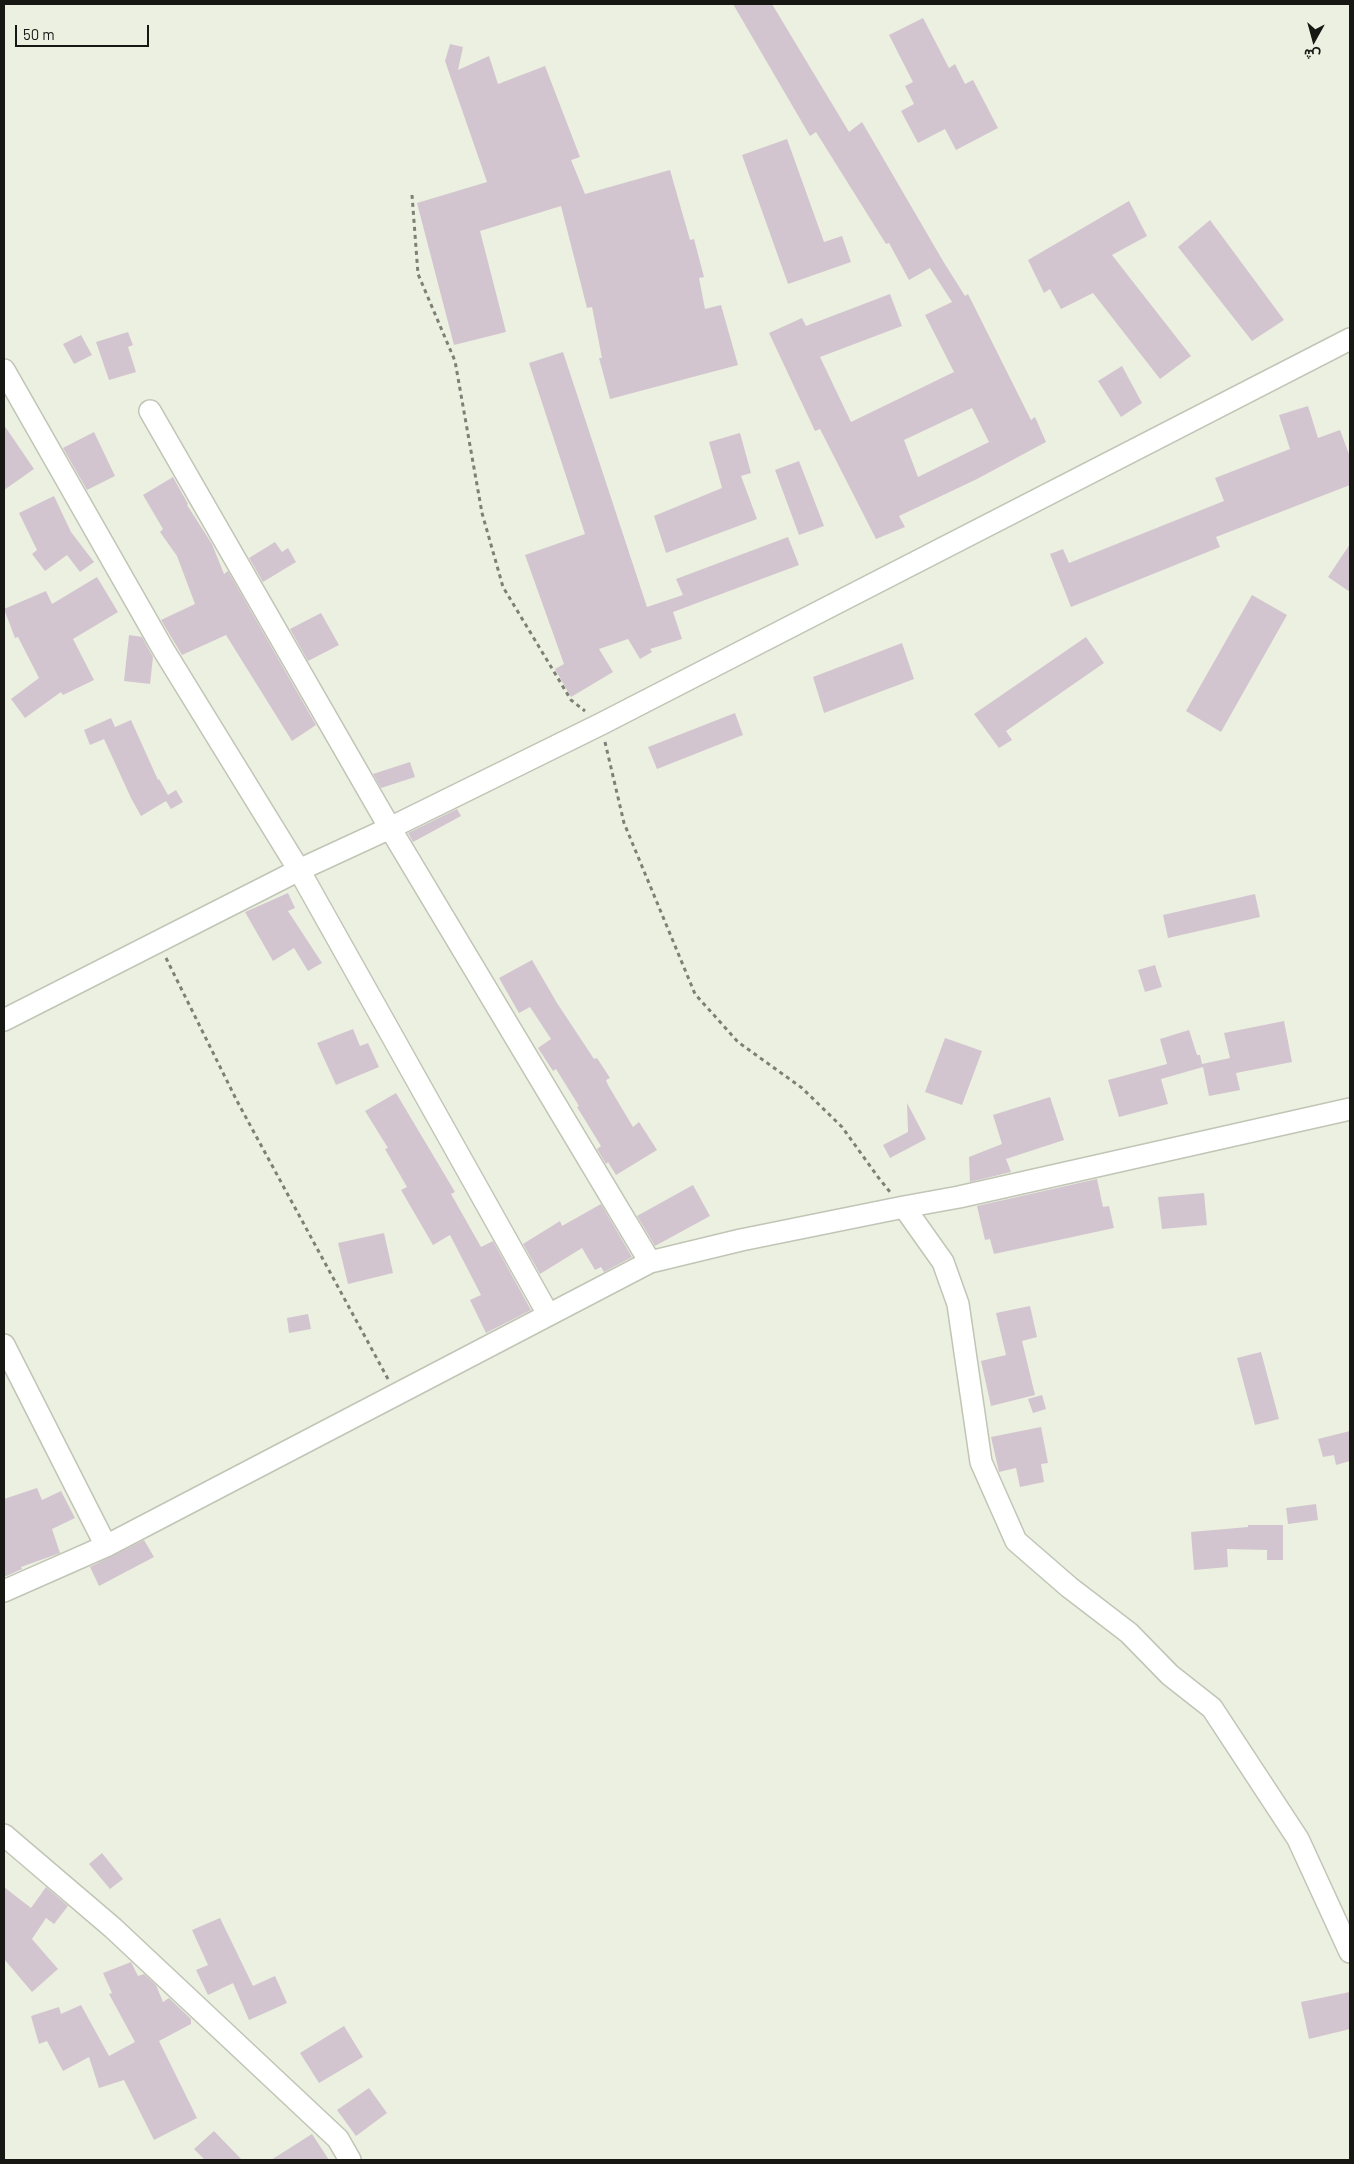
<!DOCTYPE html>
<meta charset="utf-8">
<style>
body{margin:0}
#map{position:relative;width:1354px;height:2164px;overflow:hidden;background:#ebf0e0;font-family:Barlow,Vazirmatn,sans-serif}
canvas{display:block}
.frame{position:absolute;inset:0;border:5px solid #171813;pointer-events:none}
.north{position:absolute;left:1289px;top:15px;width:50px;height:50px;-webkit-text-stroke:4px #ebf0e0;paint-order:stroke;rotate:187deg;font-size:14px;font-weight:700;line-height:20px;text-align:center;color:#171813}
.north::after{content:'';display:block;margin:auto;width:18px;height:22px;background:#171813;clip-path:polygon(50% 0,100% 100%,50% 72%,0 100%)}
.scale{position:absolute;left:15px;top:25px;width:134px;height:22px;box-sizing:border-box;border:2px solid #171813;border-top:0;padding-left:6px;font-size:15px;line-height:18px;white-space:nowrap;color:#171813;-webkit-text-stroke:4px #ebf0e0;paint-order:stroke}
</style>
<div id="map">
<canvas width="1354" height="2164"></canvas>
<div class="frame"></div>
<div class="north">ش</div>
<div class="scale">50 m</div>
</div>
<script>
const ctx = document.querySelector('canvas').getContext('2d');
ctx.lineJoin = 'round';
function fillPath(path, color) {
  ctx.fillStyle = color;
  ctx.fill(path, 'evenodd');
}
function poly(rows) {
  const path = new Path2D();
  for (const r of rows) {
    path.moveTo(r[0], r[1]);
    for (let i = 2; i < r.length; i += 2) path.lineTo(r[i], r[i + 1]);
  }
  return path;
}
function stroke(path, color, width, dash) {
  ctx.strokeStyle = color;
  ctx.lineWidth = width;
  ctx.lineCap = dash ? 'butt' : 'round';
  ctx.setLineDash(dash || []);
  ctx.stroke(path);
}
fillPath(poly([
 [733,4,772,4,849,132,862,122,943,261,965,296,968,294,1031,420,1035,417,1046,442,977,479,899,516,905,527,876,539,820,429,815,431,769,333,802,318,806,326,890,294,902,326,820,357,851,422,954,372,925,315,952,302,930,268,909,280,889,243,886,244,816,132,810,136],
 [972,408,989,442,918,477,904,440],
 [923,18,949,68,955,64,965,84,973,80,998,128,956,150,945,129,918,143,901,111,914,104,905,86,913,82,889,35],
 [450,44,463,47,458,70,489,56,498,84,545,66,580,157,571,160,585,194,670,170,690,240,694,239,704,277,699,278,705,309,721,305,738,365,610,399,599,358,602,358,592,307,587,308,561,206,480,231,506,332,454,345,417,203,487,182,445,61],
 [787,139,824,242,842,236,851,262,788,284,742,155],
 [1129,201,1147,236,1112,255,1191,356,1160,379,1093,293,1061,309,1050,289,1044,293,1028,260],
 [1210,220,1284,320,1252,341,1178,247],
 [128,332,133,345,128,347,136,372,109,380,96,342],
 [81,335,92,355,74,364,63,344],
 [563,352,647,607,683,595,676,579,788,537,799,565,673,612,682,639,650,649,652,652,640,659,628,639,599,649,613,672,571,697,555,669,564,664,525,555,585,534,529,363],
 [1122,366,1142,403,1121,417,1098,381],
 [1308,406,1318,438,1340,430,1350,457,1350,485,1216,537,1220,547,1071,607,1050,554,1063,549,1069,563,1224,501,1215,478,1290,449,1279,415],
 [4,425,34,469,4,490],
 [94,432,115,476,87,490,63,448],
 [740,433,751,473,741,476,757,519,666,553,654,516,722,488,709,442],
 [799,461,824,526,799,535,775,470],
 [173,477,188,504,187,505,212,544,224,574,228,571,316,725,292,741,226,635,182,655,161,620,195,604,177,556,160,532,163,529,143,495],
 [54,496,71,532,94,562,80,572,67,555,45,571,32,554,37,550,19,513],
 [275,542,282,552,288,548,296,562,263,582,249,558],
 [1350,544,1350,592,1328,577],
 [97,577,118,612,73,639,94,680,63,695,61,692,25,718,11,699,39,678,18,637,15,638,4,609,46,591,52,604],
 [1252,595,1287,615,1221,732,1186,711],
 [321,613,339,645,308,661,290,629],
 [129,635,142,637,153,657,150,684,124,681],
 [1086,637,1104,663,1006,731,1012,740,999,748,974,714],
 [902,643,914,679,824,713,813,677],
 [735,713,743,735,657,769,648,747],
 [111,718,115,727,131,720,158,780,159,779,168,795,176,790,183,802,171,809,166,801,141,816,131,798,104,739,90,745,84,730],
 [410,762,415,777,381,788,373,774],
 [457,809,461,816,413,842,408,833],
 [288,893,295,908,288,911,322,963,308,971,294,948,273,961,245,912],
 [1255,894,1260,917,1168,938,1163,915],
 [532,960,557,1003,594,1059,597,1058,610,1078,606,1080,608,1085,633,1127,639,1122,657,1150,616,1175,608,1162,606,1164,597,1149,601,1146,577,1107,579,1106,556,1069,553,1071,538,1048,551,1039,530,1007,519,1013,499,978],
 [1155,965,1162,987,1145,992,1138,970],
 [1284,1021,1292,1062,1236,1073,1240,1090,1209,1096,1203,1067,1161,1079,1168,1104,1119,1117,1108,1080,1167,1064,1160,1039,1189,1030,1197,1055,1200,1055,1202,1064,1230,1058,1224,1033],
 [353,1029,360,1046,368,1043,379,1067,336,1085,317,1043],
 [945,1038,982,1051,962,1105,925,1092],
 [396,1093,455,1192,451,1194,481,1247,493,1241,531,1310,486,1333,470,1300,481,1295,450,1235,433,1245,401,1190,407,1187,385,1149,388,1148,365,1111],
 [1050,1097,1064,1140,1006,1159,1011,1172,970,1182,969,1157,1002,1144,993,1115],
 [907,1103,926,1139,890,1158,883,1145,908,1132],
 [1097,1179,1103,1207,1109,1206,1114,1228,994,1254,990,1239,985,1240,977,1206],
 [693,1185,710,1216,655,1246,637,1216],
 [1204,1193,1207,1225,1162,1229,1158,1197],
 [601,1204,632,1257,604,1272,601,1267,595,1270,582,1248,540,1274,523,1244,560,1221,562,1226],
 [384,1233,393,1273,348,1284,338,1243],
 [1030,1306,1037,1337,1022,1341,1035,1395,991,1406,981,1361,1006,1355,996,1313],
 [308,1314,311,1329,289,1333,287,1318],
 [1261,1352,1279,1419,1255,1425,1237,1358],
 [1042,1395,1046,1409,1033,1413,1028,1399],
 [1041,1427,1048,1463,1041,1464,1044,1482,1020,1487,1016,1468,999,1472,991,1437],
 [1350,1431,1350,1461,1336,1465,1334,1455,1323,1457,1318,1439],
 [37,1488,42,1500,61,1491,75,1518,52,1529,60,1553,21,1567,22,1569,4,1577,4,1499],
 [1316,1504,1318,1520,1288,1524,1286,1508],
 [1248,1525,1283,1525,1283,1560,1267,1560,1267,1550,1227,1549,1228,1567,1194,1570,1191,1532,1248,1527],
 [144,1540,154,1557,99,1586,90,1567],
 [102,1853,123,1879,110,1889,89,1864],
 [4,1887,31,1908,46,1887,68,1906,54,1924,46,1918,32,1939,58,1969,32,1992,4,1959],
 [220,1918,253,1986,275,1976,287,2003,249,2020,233,1983,208,1995,196,1970,208,1965,192,1930],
 [131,1962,138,1976,144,1974,156,1985,163,2002,169,1998,191,2019,191,2024,159,2041,197,2118,154,2140,124,2080,99,2088,89,2057,63,2071,47,2041,39,2044,31,2016,59,2007,61,2014,81,2005,109,2056,135,2042,109,1994,112,1993,103,1973],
 [1350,1992,1350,2029,1309,2039,1301,2002],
 [344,2026,363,2057,319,2083,300,2053],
 [369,2088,387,2113,356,2136,337,2110],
 [214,2131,242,2160,205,2160,194,2149],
 [312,2134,329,2160,271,2160]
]), '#d3c5d0');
const minor = poly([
 [4,370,163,649,299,870,548,1314],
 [150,411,387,823,650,1262],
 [4,1020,299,870,390,828,601,724,1350,339],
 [904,1207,959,1197,1350,1109],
 [4,1345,106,1546],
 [4,1591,106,1546,650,1262,741,1240,904,1207,943,1262,958,1304,981,1462,1016,1541,1069,1587,1129,1633,1170,1675,1212,1708,1298,1839,1350,1952],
 [4,1835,113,1928,338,2139,350,2160]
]);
stroke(minor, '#c0c5b6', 24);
stroke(poly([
 [412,195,418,274,455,361,482,513,503,587,571,700,585,711],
 [605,742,624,823,695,994,738,1042,802,1088,842,1127,878,1177,890,1192],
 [166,958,237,1101,388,1379]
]), '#7d8076', 3, [4, 4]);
stroke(minor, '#fff', 21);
</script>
